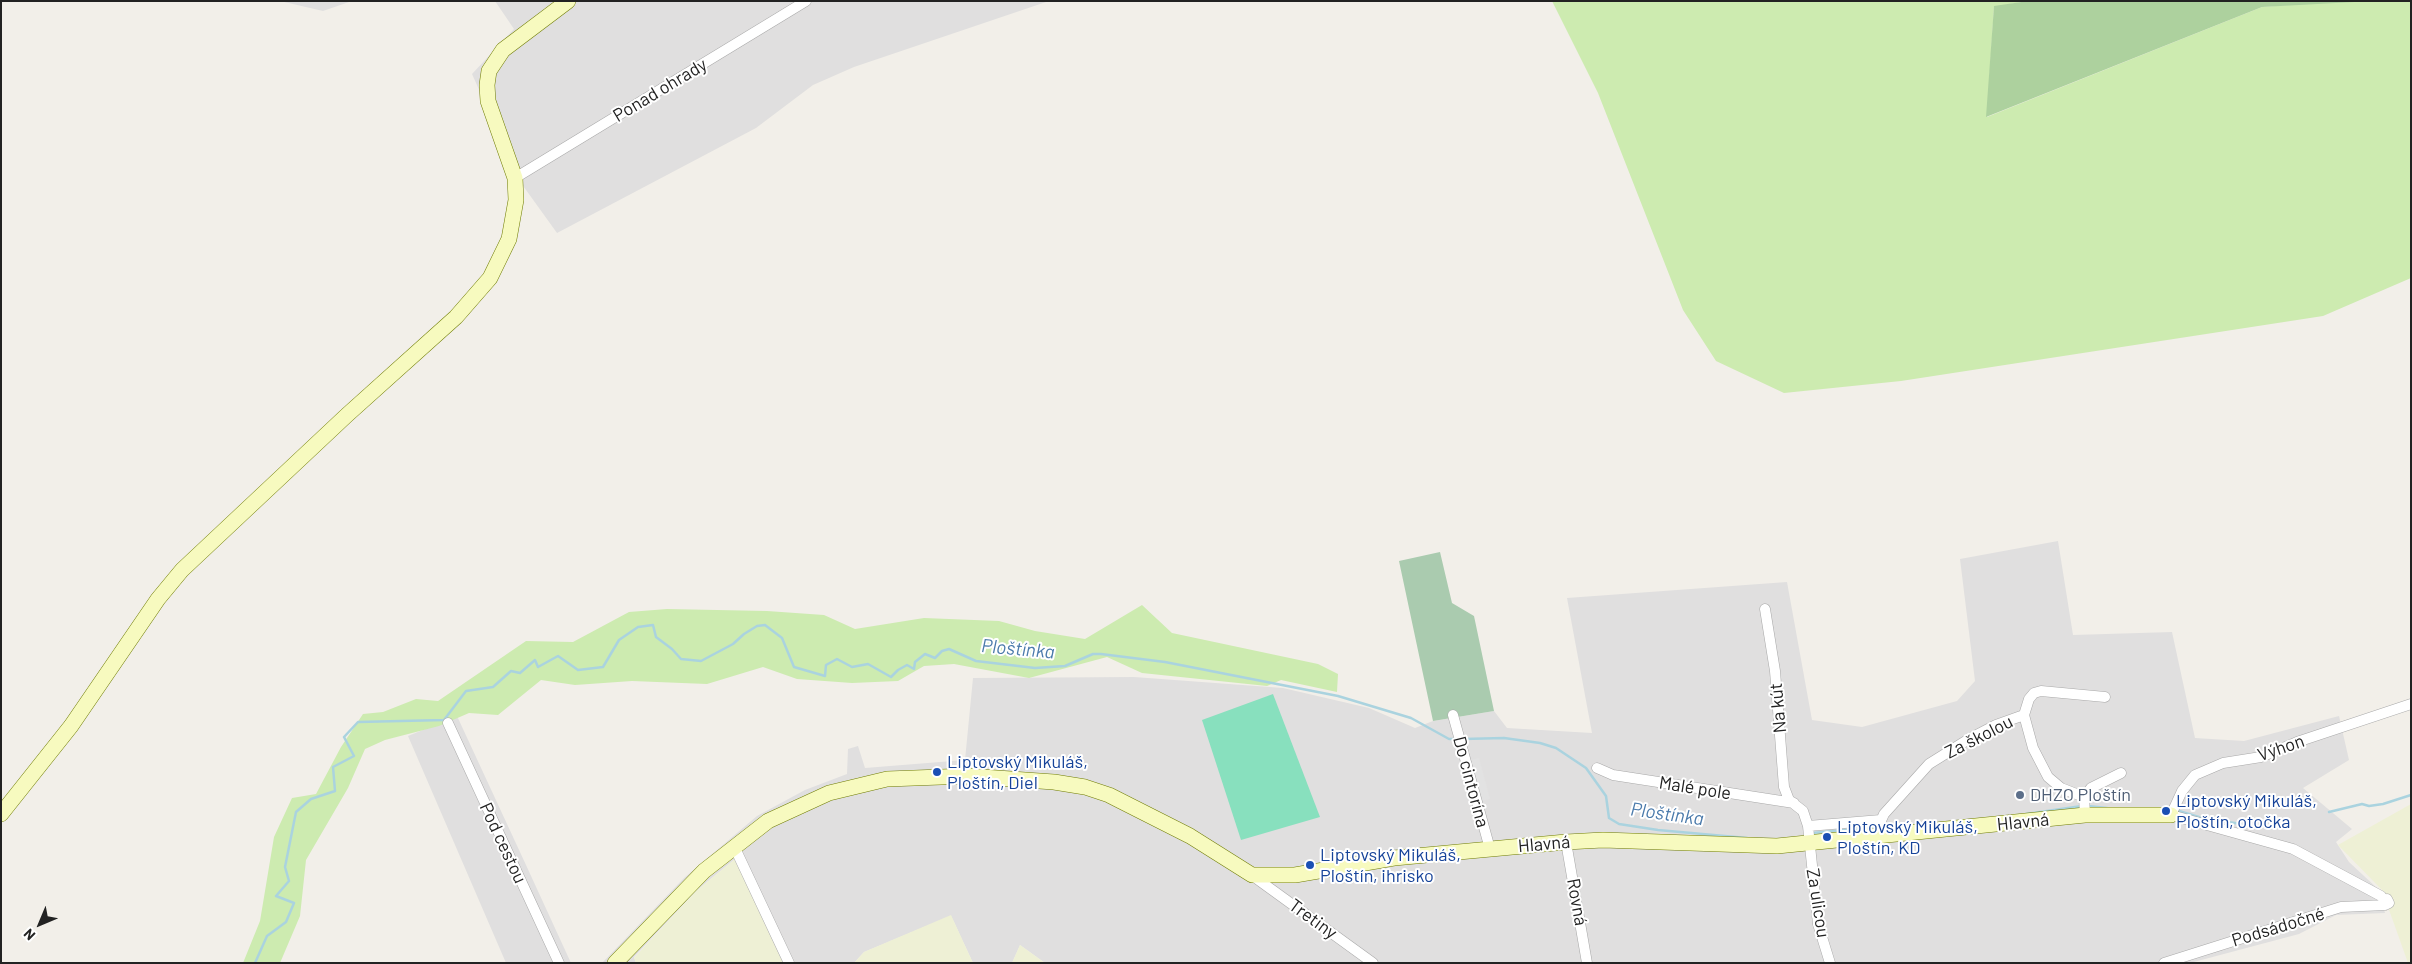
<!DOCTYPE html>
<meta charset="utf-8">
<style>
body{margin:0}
#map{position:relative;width:2412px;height:964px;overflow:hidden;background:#f2efe9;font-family:Barlow,sans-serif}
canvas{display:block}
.frame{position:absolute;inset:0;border:2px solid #222;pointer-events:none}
.north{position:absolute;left:15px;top:899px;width:50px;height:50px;-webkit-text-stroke:4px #fff;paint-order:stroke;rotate:225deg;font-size:14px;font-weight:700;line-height:20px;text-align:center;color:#222}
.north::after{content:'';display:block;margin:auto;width:18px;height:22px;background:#222;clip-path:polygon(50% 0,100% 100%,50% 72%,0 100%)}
</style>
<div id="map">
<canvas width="2412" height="964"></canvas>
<div class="frame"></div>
<div class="north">N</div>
</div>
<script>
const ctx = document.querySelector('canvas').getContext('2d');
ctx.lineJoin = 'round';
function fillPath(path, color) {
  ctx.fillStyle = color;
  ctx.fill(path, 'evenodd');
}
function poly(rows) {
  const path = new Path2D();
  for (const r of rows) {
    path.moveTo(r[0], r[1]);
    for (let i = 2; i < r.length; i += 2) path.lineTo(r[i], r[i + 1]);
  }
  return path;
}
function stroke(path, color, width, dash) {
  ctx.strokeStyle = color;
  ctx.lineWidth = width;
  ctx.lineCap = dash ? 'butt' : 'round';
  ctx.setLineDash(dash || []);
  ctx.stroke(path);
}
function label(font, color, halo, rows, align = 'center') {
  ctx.font = font + ' Barlow,sans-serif';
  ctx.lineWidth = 4;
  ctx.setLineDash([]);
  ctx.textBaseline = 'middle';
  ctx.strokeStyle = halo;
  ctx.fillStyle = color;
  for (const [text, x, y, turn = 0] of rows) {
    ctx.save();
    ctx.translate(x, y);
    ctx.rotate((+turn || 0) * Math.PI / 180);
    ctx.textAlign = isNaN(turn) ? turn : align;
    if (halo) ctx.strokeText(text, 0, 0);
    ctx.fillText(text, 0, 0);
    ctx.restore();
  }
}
fillPath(poly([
 [280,1,352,1,323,11],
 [495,1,1049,1,854,67,813,85,756,128,557,233,521,183,472,74,514,29],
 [2058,541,2073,635,2172,632,2195,738,2244,741,2339,716,2349,760,2303,788,2352,829,2336,842,2349,862,2378,889,2385,913,2336,915,2299,934,2190,963,1045,963,1020,945,1012,963,973,963,951,916,864,952,854,963,783,963,735,859,696,891,634,957,636,963,602,963,684,878,757,816,805,790,847,774,848,749,858,746,865,768,965,760,973,678,1134,677,1283,688,1369,708,1415,728,1433,721,1494,711,1507,728,1592,733,1567,598,1787,582,1812,720,1862,727,1957,701,1975,681,1960,559],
 [457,716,526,865,571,963,506,963,408,736]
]), '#e0dfdf');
fillPath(poly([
 [2411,804,2411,963,2408,963,2382,890,2338,845],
 [735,859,783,963,636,963,634,958,696,891],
 [951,915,973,963,854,963,864,952],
 [1020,945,1045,963,1012,963]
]), '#eef0d5');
fillPath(poly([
 [1552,1,2028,1,1994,7,1987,117,2262,7,2342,1,2411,1,2411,278,2323,316,1901,381,1784,393,1716,361,1683,310,1598,93],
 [1142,605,1172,633,1318,664,1338,674,1337,692,1281,680,1267,686,1142,673,1107,657,1029,678,954,664,924,666,898,681,852,683,797,679,763,667,707,684,632,681,575,685,541,680,498,715,469,713,439,726,385,740,365,749,348,788,306,860,300,916,280,963,243,963,260,921,274,837,292,798,316,794,341,747,363,714,383,712,416,699,438,701,526,641,573,642,629,612,667,609,767,611,824,615,855,629,924,618,999,621,1035,631,1085,639]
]), '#cdebb0');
fillPath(poly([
 [2028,1,2373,1,2262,7,1986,117,1994,6]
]), '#add19e');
fillPath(poly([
 [1440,552,1452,603,1474,616,1494,711,1433,721,1399,561]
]), '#aacbaf');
fillPath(poly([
 [1273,694,1320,817,1241,840,1202,720]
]), '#88e0be');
fillPath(poly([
 [1479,758,1490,799,1478,802,1467,761]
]), '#e2e2e2');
stroke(poly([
 [1463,739,1504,738,1540,743,1556,748,1586,768,1606,796,1609,818,1619,824,1658,830,1747,838],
 [2088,806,2107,808],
 [2179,811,2202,818,2241,824],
 [2329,812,2362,804,2369,806,2383,804,2411,795],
 [2026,814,2082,806],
 [1884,827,1913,825],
 [1812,833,1878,827],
 [255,963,267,936,286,922,294,903,276,896,289,881,285,867,296,812,311,799,335,791,333,767,354,756,344,737,358,722,444,720,466,691,493,687,511,671,520,673,535,660,538,667,558,656,578,670,603,667,619,640,638,627,653,625,656,637,672,649,681,659,701,661,733,644,744,634,757,626,765,625,782,638,794,667,825,676,826,665,837,659,852,667,868,664,891,677,898,670,907,665,914,669,915,662,925,654,935,658,942,651,949,649,976,661,1035,668,1065,666,1093,654,1101,654,1165,662,1338,696,1411,718,1449,739,1458,739]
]), '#aad3df', 2.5);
const street = poly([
 [515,178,806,1],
 [1765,609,1775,671,1784,787,1789,800,1803,811,1808,826,1818,924,1830,963],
 [1453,715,1490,849],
 [2024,715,2033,748,2048,777,2061,788,2084,797,2085,815],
 [448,723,559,963],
 [1597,768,1613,775,1794,803],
 [2084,797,2091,788,2121,773],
 [1808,826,1881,820],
 [1882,837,1880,823,1884,814,1929,764,1969,739,1996,725,2024,715,2029,699,2034,693,2041,691,2105,697],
 [1566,842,1587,963],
 [734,846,789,963],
 [1253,876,1373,963],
 [2381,896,2293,849,2171,815,2182,791,2195,775,2223,763,2261,757,2297,742,2411,704],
 [2164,963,2341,907,2385,905,2389,903,2387,899]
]);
const secondary = poly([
 [1,814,71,726,158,599,182,570,347,415,456,317,490,278,509,239,516,200,515,178,488,101,487,85,489,71,503,50,568,1],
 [615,963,704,871,768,821,829,793,887,779,968,776,1054,782,1085,787,1109,795,1190,836,1252,875,1295,875,1394,858,1566,842,1603,840,1777,846,2085,815,2171,815]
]);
stroke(street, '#a9a9a9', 11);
stroke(secondary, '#707d05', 16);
stroke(street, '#fff', 10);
stroke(secondary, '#f7fabf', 15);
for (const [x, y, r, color] of [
 [937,772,5,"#1a4fb4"],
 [2020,795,5,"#5c6f8a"],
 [2166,811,5,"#1a4fb4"],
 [1827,837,5,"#1a4fb4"],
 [1310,865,5,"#1a4fb4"]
]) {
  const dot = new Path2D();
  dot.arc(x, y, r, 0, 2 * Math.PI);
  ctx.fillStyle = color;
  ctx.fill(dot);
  stroke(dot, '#fff', 2);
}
label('18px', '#222', '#fff', [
 ["Ponad ohrady",660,90,-31],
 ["Na kút",1778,708,-95],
 ["Za školou",1979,737,-27],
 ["Výhon",2281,748,-19],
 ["Do cintorína",1471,782,75],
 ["Malé pole",1695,788,9],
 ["Hlavná",2023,822,-6],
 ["Pod cestou",503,843,65],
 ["Hlavná",1544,844,-5],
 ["Rovná",1577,902,80],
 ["Za ulicou",1818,903,81],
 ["Tretiny",1313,919,36],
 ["Podsádočné",2278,927,-17]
]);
label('18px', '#164399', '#fff', [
 ["Liptovský Mikuláš,",947,762],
 ["Ploštín, Diel",947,783],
 ["Liptovský Mikuláš,",2176,801],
 ["Ploštín, otočka",2176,822],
 ["Liptovský Mikuláš,",1837,827],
 ["Ploštín, KD",1837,848],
 ["Liptovský Mikuláš,",1320,855],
 ["Ploštín, ihrisko",1320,876]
], 'left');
label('18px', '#4e5e75', '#fff', [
 ["DHZO Ploštín",2030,795]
], 'left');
label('italic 19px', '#4a7aab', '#fff', [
 ["Ploštínka",1018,649,5],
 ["Ploštínka",1667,814,8]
]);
</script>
